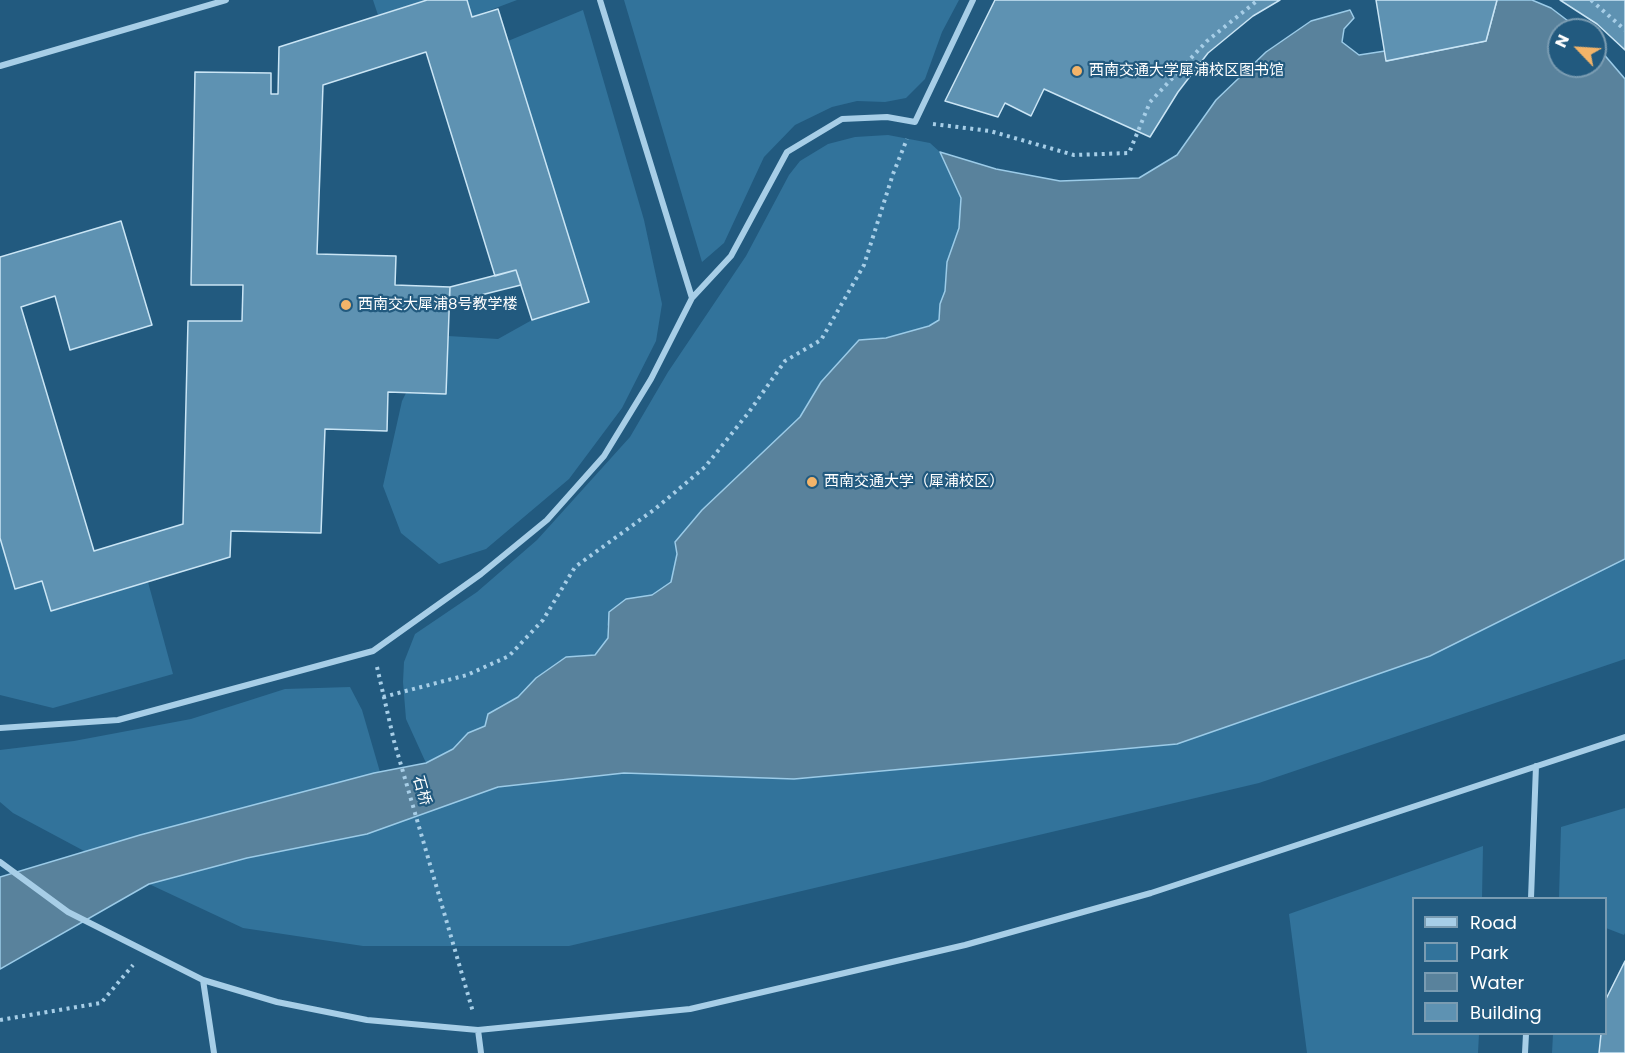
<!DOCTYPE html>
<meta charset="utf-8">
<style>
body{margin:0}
#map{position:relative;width:1625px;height:1053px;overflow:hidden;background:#225a7f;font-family:Poppins,sans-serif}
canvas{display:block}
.legend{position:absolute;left:1412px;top:897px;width:195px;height:138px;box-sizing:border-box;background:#225a7f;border:2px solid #7a9cb2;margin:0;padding:8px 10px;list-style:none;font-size:18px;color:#fff}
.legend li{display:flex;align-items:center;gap:12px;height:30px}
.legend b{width:30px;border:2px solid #7a9cb2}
.north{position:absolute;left:1547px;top:18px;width:60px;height:60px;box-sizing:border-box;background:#225a7f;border:2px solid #7a9cb2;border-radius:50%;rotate:295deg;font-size:16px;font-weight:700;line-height:24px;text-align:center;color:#fff}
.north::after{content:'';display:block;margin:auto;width:21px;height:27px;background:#f3b469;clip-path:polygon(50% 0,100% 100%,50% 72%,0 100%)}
</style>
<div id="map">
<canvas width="1625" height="1053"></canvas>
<ul class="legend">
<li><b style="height:8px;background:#a7cee7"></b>Road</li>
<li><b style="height:16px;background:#32739b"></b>Park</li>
<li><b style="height:16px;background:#59829c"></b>Water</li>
<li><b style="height:16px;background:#5e92b2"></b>Building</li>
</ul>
<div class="north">N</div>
</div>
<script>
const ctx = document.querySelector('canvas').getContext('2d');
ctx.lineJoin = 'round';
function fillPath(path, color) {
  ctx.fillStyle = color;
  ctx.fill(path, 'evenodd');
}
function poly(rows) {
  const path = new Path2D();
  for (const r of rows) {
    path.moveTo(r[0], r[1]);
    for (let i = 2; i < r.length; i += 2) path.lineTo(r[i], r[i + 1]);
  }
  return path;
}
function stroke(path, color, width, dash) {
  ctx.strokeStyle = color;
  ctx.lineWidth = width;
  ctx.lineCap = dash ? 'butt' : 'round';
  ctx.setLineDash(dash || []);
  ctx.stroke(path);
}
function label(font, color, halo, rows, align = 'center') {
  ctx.font = font + ' Poppins,"Noto Sans SC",sans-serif';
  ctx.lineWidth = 4.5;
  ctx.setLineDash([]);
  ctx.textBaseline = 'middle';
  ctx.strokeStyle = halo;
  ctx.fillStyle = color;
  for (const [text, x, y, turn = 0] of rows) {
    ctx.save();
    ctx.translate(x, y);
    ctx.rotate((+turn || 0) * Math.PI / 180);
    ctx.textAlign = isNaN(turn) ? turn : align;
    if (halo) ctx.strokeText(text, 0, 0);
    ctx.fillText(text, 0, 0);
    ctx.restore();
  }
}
fillPath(poly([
 [373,0,427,0,378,15],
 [467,0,517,0,472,17],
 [624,0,959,0,942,32,925,79,906,98,885,102,857,101,832,107,795,125,764,157,724,243,702,262],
 [583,10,644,220,662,304,656,341,622,408,569,479,486,549,439,564,401,533,383,486,402,401,406,393,446,394,448,336,498,339,532,320,589,302,508,41],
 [888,135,930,143,940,152,961,197,959,228,947,262,945,291,940,304,939,320,929,326,886,338,859,340,821,382,800,417,702,510,677,554,671,582,652,595,640,597,607,626,608,638,595,655,566,657,536,678,518,697,498,707,485,726,468,733,453,749,426,763,406,719,403,682,404,662,415,634,477,592,537,540,630,437,668,372,746,256,789,175,800,161,828,144,855,137],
 [0,538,15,589,42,581,51,611,148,582,173,674,53,708,0,695],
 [1625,559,1625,659,1259,783,569,946,363,946,243,928,149,884,247,858,367,834,498,787,624,773,794,779,1177,744,1430,656],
 [350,687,362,710,380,772,86,852,13,813,0,802,0,750,74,741,191,719,285,689],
 [1625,808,1625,933,1624,935,1606,928,1606,898,1559,898,1561,827],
 [1483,846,1482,898,1414,898,1414,1034,1479,1034,1478,1053,1307,1053,1289,914],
 [1553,1034,1604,1034,1606,1053,1552,1053]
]), '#32739b');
const water = poly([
 [1497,0,1532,0,1551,8,1580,30,1559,30,1559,66,1595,66,1595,44,1625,79,1625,559,1430,656,1177,744,794,779,624,773,498,787,367,834,247,858,149,884,0,969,0,877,140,835,374,773,426,763,453,749,468,733,485,726,488,714,518,697,536,678,566,657,595,655,608,638,609,612,626,599,652,595,671,582,677,554,675,542,702,510,800,417,821,382,859,340,886,338,929,326,939,320,940,304,945,291,947,262,959,228,961,198,940,152,996,169,1060,181,1139,178,1177,155,1216,100,1266,52,1311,21,1350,10,1354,18,1344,29,1342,42,1359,55,1385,51,1387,61,1486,41,1497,0]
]);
fillPath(water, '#59829c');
stroke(water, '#9bcbe8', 1.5);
const building = poly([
 [427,0,467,0,472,17,498,9,589,302,532,320,516,270,495,276,426,52,323,85,317,254,396,256,395,285,450,287,446,394,388,392,387,431,325,429,321,533,231,531,230,557,51,611,42,581,15,589,0,538,0,257,121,221,152,325,70,350,55,296,21,307,94,551,183,524,188,321,242,321,243,285,191,285,195,72,271,73,271,94,278,94,279,47,427,0],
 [995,0,1280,0,1253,16,1208,53,1178,92,1150,137,1044,89,1031,116,1005,103,998,117,945,101,995,0],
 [1376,0,1497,0,1486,41,1386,61,1376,0],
 [1560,0,1625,0,1625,50,1597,24,1560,0],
 [516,270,521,285,449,303,450,287,516,270],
 [1625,961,1625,1053,1599,1053,1601,1034,1606,1034,1606,999,1625,961]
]);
fillPath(building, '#5e92b2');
stroke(building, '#cae5f5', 1.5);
stroke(poly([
 [1591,0,1625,30],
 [933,124,990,131,1074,155,1129,153,1150,102,1207,41,1258,0],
 [377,667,394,741,473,1012],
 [383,697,467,675,509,656,543,620,575,567,655,509,705,467,749,412,785,361,821,340,864,265,893,174,907,139],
 [0,1020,101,1003,133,965]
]), '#a7cee7', 4, [3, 4.5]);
stroke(poly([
 [600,0,692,298],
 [0,66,226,0],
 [0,728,118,720,373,651,481,574,547,520,604,456,651,379,692,298,731,256,787,152,842,119,887,117,915,122,973,0],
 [0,862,68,912,203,980,277,1002,367,1020,478,1030,690,1009,965,945,1151,893,1625,737],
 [1531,898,1536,766],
 [203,980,214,1053],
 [478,1030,481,1053],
 [1525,1053,1526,1034]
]), '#a7cee7', 6);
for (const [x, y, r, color] of [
 [1077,71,6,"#f3b469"],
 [346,305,6,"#f3b469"],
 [812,482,6,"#f3b469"]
]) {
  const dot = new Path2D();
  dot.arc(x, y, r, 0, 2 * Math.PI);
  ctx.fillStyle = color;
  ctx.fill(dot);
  stroke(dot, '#225a7f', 2);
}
label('15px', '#fff', '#225a7f', [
 ["西南交通大学犀浦校区图书馆",1089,71],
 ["西南交大犀浦8号教学楼",358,305],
 ["西南交通大学（犀浦校区）",824,482]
], 'left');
label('15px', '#fff', '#225a7f', [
 ["石桥",421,791,74]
]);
</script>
